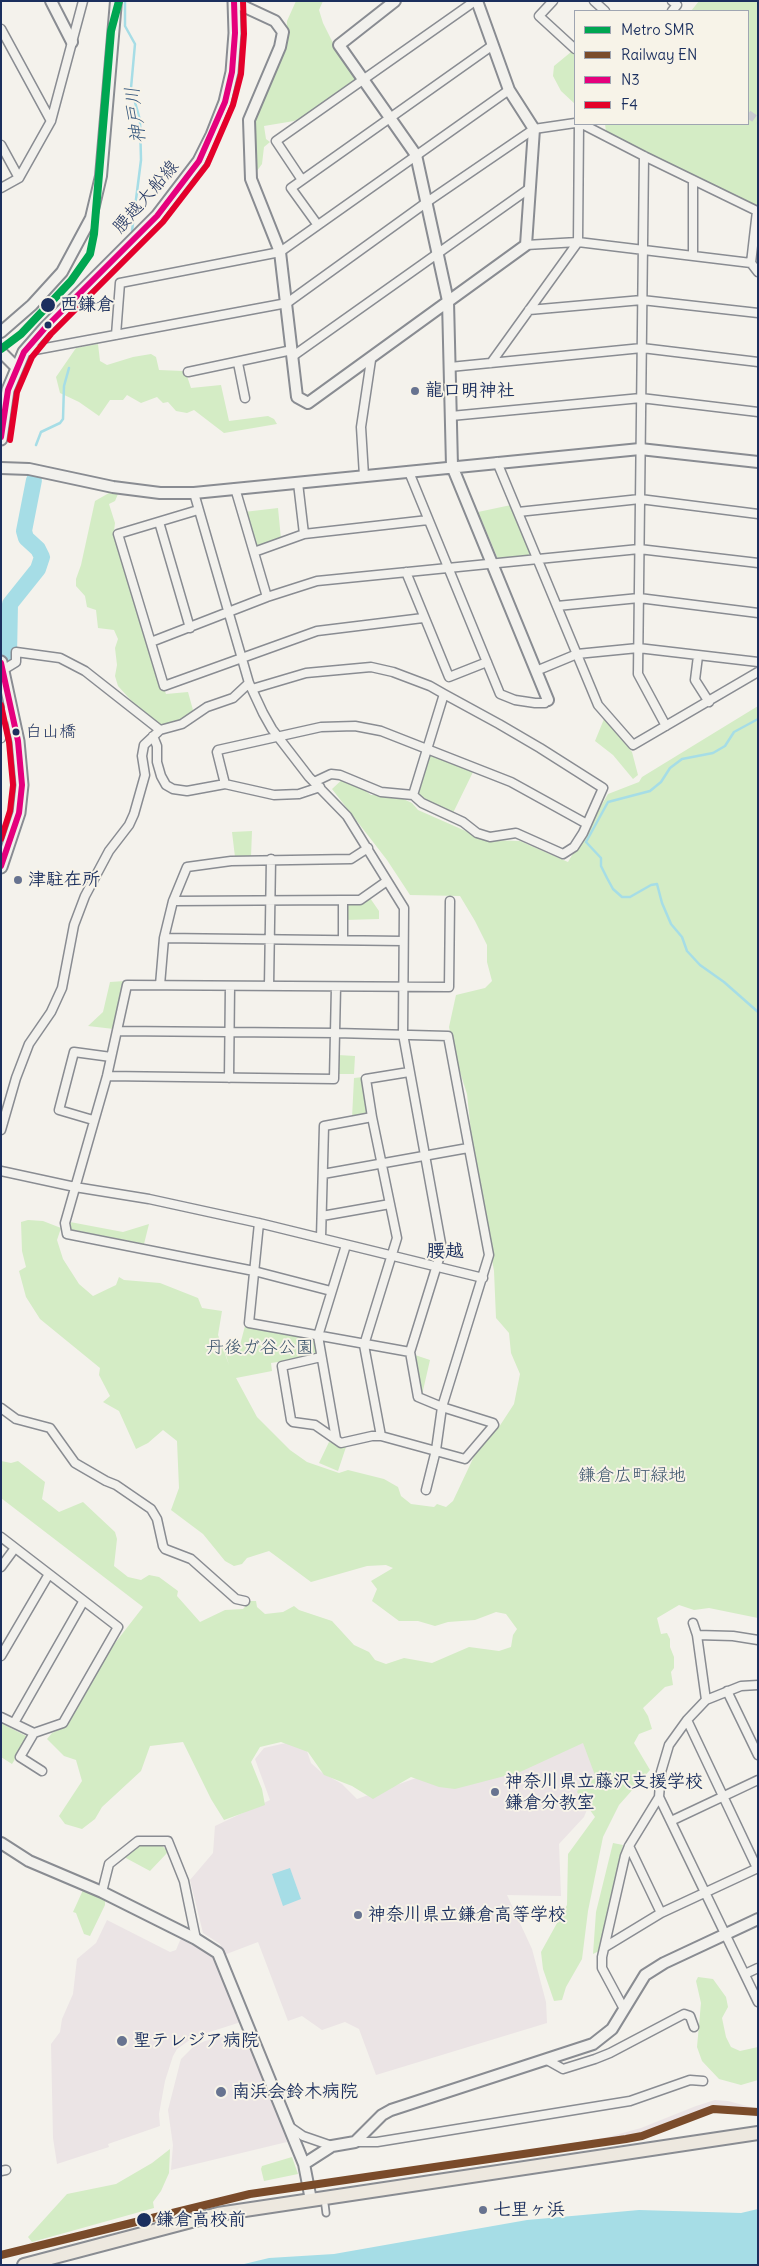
<!DOCTYPE html>
<meta charset="utf-8">
<style>
body{margin:0}
#map{position:relative;width:759px;height:2266px;overflow:hidden;background:#f4f2ec;font-family:Delius,sans-serif}
canvas{display:block}
.frame{position:absolute;inset:0;border:2px solid #1b2f5e;pointer-events:none}
.legend{position:absolute;left:574px;top:10px;width:175px;height:115px;box-sizing:border-box;background:#f7f3e8;border:1px solid #9fa5b1;margin:0;padding:6px 9px;list-style:none;font-size:15px;color:#1b2f5e}
.legend li{display:flex;align-items:center;gap:10px;height:25px}
.legend b{width:25px;border:1px solid #9fa5b1}
</style>
<div id="map">
<canvas width="759" height="2266"></canvas>
<div class="frame"></div>
<ul class="legend">
<li><b style="height:6px;background:#00a651"></b>Metro SMR</li>
<li><b style="height:6px;background:#7a4b2a"></b>Railway EN</li>
<li><b style="height:6px;background:#e5007d"></b>N3</li>
<li><b style="height:6px;background:#e4002b"></b>F4</li>
</ul>
</div>
<script>
const ctx = document.querySelector('canvas').getContext('2d');
ctx.lineJoin = 'round';
function fillPath(path, color) {
  ctx.fillStyle = color;
  ctx.fill(path, 'evenodd');
}
function poly(rows) {
  const path = new Path2D();
  for (const r of rows) {
    path.moveTo(r[0], r[1]);
    for (let i = 2; i < r.length; i += 2) path.lineTo(r[i], r[i + 1]);
  }
  return path;
}
function stroke(path, color, width, dash) {
  ctx.strokeStyle = color;
  ctx.lineWidth = width;
  ctx.lineCap = dash ? 'butt' : 'round';
  ctx.setLineDash(dash || []);
  ctx.stroke(path);
}
function label(font, color, halo, rows, align = 'center') {
  ctx.font = font + ' Delius,"Klee One",sans-serif';
  ctx.lineWidth = 4;
  ctx.setLineDash([]);
  ctx.textBaseline = 'middle';
  ctx.strokeStyle = halo;
  ctx.fillStyle = color;
  for (const [text, x, y, turn = 0] of rows) {
    ctx.save();
    ctx.translate(x, y);
    ctx.rotate((+turn || 0) * Math.PI / 180);
    ctx.textAlign = isNaN(turn) ? turn : align;
    if (halo) ctx.strokeText(text, 0, 0);
    ctx.fillText(text, 0, 0);
    ctx.restore();
  }
}
fillPath(poly([
 [303,1739,311,1763,321,1772,342,1784,357,1799,419,1777,585,1740,600,1777,584,1817,559,1844,561,1896,507,1895,532,1949,546,2002,547,2023,376,2075,359,2029,345,2022,322,2030,302,2016,288,2021,258,1942,224,1955,220,1944,203,1933,190,1880,213,1853,215,1826,270,1800,255,1759,264,1748],
 [107,1920,170,1952,176,1950,181,1938,210,1953,215,1960,241,2022,194,2037,177,2049,173,2056,165,2081,159,2114,160,2126,108,2144,109,2147,57,2164,53,2138,51,2044,60,2032,62,2019,73,1994,77,1959,96,1943],
 [246,2031,260,2064,287,2142,171,2170,173,2145,168,2110,181,2059,194,2046,205,2041],
 [715,2100,728,2101,758,2109,758,2117,738,2113,713,2111,650,2137,639,2139,250,2197,29,2248,1,2258,1,2252,28,2244,248,2191,414,2169,608,2137,641,2128,696,2106]
]), '#ebe4e5');
fillPath(poly([
 [296,1,323,1,319,10,323,23,335,47,358,79,357,83,319,109,294,121,264,126,266,139,270,142,264,147,262,164,254,175,252,120,286,50,287,21],
 [699,1,758,1,758,206,644,154,606,132,605,124,748,124,748,11,691,11],
 [571,52,575,55,575,104,561,91,553,76,554,66],
 [98,344,100,361,107,365,133,357,151,354,156,357,159,370,183,371,187,376,191,388,221,385,229,421,268,416,274,419,277,424,224,433,194,410,187,413,176,411,168,402,163,403,157,397,141,403,127,395,123,400,110,400,99,416,79,402,60,393,56,377,76,348],
 [109,493,118,494,115,501,109,504,115,523,114,531,149,646,166,694,188,692,193,710,177,728,157,729,118,686,115,676,117,665,115,648,118,639,114,630,98,628,96,610,87,607,85,596,76,586,76,579,81,565,95,501],
 [511,505,531,552,528,556,498,559,478,512],
 [278,508,281,539,256,547,244,512],
 [758,706,758,1618,709,1608,694,1610,679,1605,657,1618,661,1634,667,1633,670,1639,670,1647,674,1657,674,1668,671,1672,673,1685,665,1687,643,1708,648,1716,652,1729,639,1734,634,1743,650,1770,619,1805,603,1837,588,1911,582,1959,566,1987,562,2000,554,2001,543,1969,541,1952,567,1905,568,1854,595,1817,577,1792,581,1784,596,1778,583,1743,520,1772,455,1789,439,1787,411,1777,373,1799,352,1786,324,1775,308,1752,281,1742,260,1747,251,1762,262,1789,265,1805,224,1820,211,1799,183,1742,150,1746,141,1771,102,1807,95,1819,82,1829,65,1824,59,1816,82,1781,76,1760,64,1756,47,1739,52,1733,67,1726,112,1647,143,1607,1,1498,1,1461,11,1463,18,1461,45,1482,42,1499,59,1512,83,1502,115,1532,117,1539,114,1566,128,1577,141,1580,149,1575,159,1577,178,1591,177,1596,200,1622,225,1610,243,1609,250,1601,256,1601,257,1607,265,1614,283,1612,294,1606,299,1610,332,1621,354,1645,369,1652,375,1660,386,1664,404,1658,432,1663,469,1647,499,1651,511,1647,513,1635,517,1629,506,1614,496,1612,475,1620,448,1622,435,1626,418,1621,399,1621,372,1601,377,1589,371,1581,393,1568,386,1565,367,1566,311,1582,269,1551,247,1558,242,1564,234,1566,225,1561,203,1534,171,1510,179,1488,177,1441,163,1430,148,1443,136,1449,119,1411,103,1402,110,1396,99,1375,100,1368,40,1319,26,1297,19,1271,26,1267,22,1251,21,1222,28,1220,43,1221,61,1228,57,1240,63,1259,79,1284,93,1296,116,1285,119,1277,124,1280,160,1283,198,1298,202,1308,222,1311,218,1335,229,1365,223,1346,240,1345,245,1326,312,1338,316,1342,317,1353,316,1356,271,1363,272,1371,236,1378,257,1417,290,1450,307,1462,339,1473,348,1470,384,1479,398,1487,401,1496,411,1504,434,1507,437,1504,446,1507,453,1501,477,1450,499,1427,514,1404,520,1374,511,1353,509,1333,496,1318,494,1271,473,1151,467,1094,454,1053,449,1027,456,995,485,988,492,981,487,962,487,945,475,921,460,896,410,895,387,860,332,789,346,776,371,795,397,796,412,803,418,810,486,840,520,841,568,862,608,794,639,782,642,777],
 [604,719,632,752,638,775,633,779,613,755,595,741],
 [431,755,473,772,453,813,437,808,419,797,417,792,428,757],
 [252,831,251,857,235,857,232,832],
 [370,898,379,911,379,919,345,920,345,907,349,903,362,903],
 [125,981,114,1029,88,1026,103,1012,110,982],
 [338,1055,355,1056,354,1074,337,1074],
 [363,1077,368,1112,366,1115,352,1118,354,1078],
 [70,1222,123,1232,149,1224,144,1244,69,1229],
 [415,1355,430,1360,422,1395],
 [329,1442,346,1447,338,1471,319,1463],
 [1,1723,26,1736,27,1740,12,1764,1,1757],
 [140,1843,161,1845,167,1850,167,1853,150,1871,124,1857],
 [613,1843,623,1845,599,1951,593,1954,596,1912],
 [83,1890,104,1899,105,1901,105,1905,90,1936,84,1934,76,1913,73,1912],
 [698,1977,713,1979,726,1997,728,2007,722,2018,726,2037,731,2047,740,2051,758,2047,758,2080,741,2085,719,2079,702,2061,697,2047,701,2003,696,1981],
 [170,2149,169,2173,161,2191,153,2202,154,2208,32,2242,28,2237,67,2194,116,2184,152,2163],
 [292,2157,298,2174,264,2181,261,2169,262,2166]
]), '#d4ecc5');
fillPath(poly([
 [290,1868,301,1899,283,1906,272,1874],
 [758,2209,758,2265,240,2265,269,2258,334,2254,527,2220,639,2210,741,2213]
]), '#a6dde6');
stroke(poly([
 [125,1,125,26,135,44,131,88,140,120,141,160,132,231],
 [36,445,41,432,60,423,63,419,64,386,69,368],
 [758,719,734,732,725,746,713,753,682,759,670,768,661,782,650,791,608,802,586,842,601,858,601,866,607,878,613,889,622,897,630,897,651,885,657,884,662,903,671,924,682,937,687,951,700,965,724,982,758,1012]
]), '#a6dde6', 2.5);
stroke(poly([
 [9,655,10,604,38,569,42,557,38,549,26,538,24,531,34,480]
]), '#a6dde6', 16);
stroke(poly([
 [748,114,758,121]
]), '#c9cbd0', 8, [8, 4]);
const pedestrian = poly([
 [325,2205,326,2213]
]);
const minor = poly([
 [553,1,539,16,575,49],
 [594,1,605,11],
 [672,11,677,5,672,1],
 [1,29,51,121],
 [582,124,644,156,757,211,751,263,758,272],
 [1,145,19,178],
 [644,156,638,674,666,726],
 [302,180,276,141,475,1],
 [693,180,693,255],
 [1,188,19,178,51,121,83,1],
 [317,224,291,188,493,45],
 [526,245,578,242,751,263],
 [529,310,642,300,758,313],
 [116,335,120,283,280,252,509,90],
 [24,352,287,303,427,202,534,129,575,123],
 [293,356,530,188],
 [238,363,245,398],
 [491,363,578,242,579,124],
 [450,367,642,348,758,362],
 [188,372,292,350],
 [451,416,641,398,758,412],
 [497,462,598,705,633,745,758,672],
 [409,472,500,694,515,700,535,703,545,703,548,700],
 [364,476,361,427,371,360],
 [298,483,304,534],
 [235,488,267,597],
 [194,493,249,683,263,713,272,729,309,777,347,816,404,908,403,1034,442,1249,410,1352,418,1397,442,1407,493,1423,494,1425,465,1459,381,1436,372,1436,341,1443,315,1425,293,1422,291,1420,282,1366,321,1357],
 [198,510,118,534,164,686,317,631,423,618],
 [518,512,640,499,758,514],
 [159,522,190,628],
 [254,552,304,534,428,520],
 [406,572,449,677,487,662],
 [557,606,639,598,758,613],
 [151,642,267,597,317,581,639,549,758,563],
 [698,656,695,680,709,702],
 [3,670,16,662,16,652,60,658,85,671,160,730],
 [536,671,577,654,638,648,758,662],
 [252,689,306,673,371,667,393,672,430,686,444,694,499,724,540,748,603,788,583,833,574,847,563,854,516,833,490,837,477,833,463,822,422,803,413,795,444,694],
 [153,736,157,746,157,762,161,776,166,785,173,789,187,791,225,784,274,795,299,794,320,787],
 [1,738,4,720,10,707],
 [314,782,331,774,340,775,381,792,413,795],
 [225,784,217,752,218,750,321,727,355,726,381,731,511,782,587,824],
 [343,900,360,900,387,881],
 [173,901,343,900,343,940],
 [164,938,403,941],
 [160,985,164,938,173,901,187,867,231,861,351,859,368,848],
 [269,986,271,859],
 [118,1031,336,1033,448,1036,489,1255,442,1407,436,1450,426,1490],
 [107,1076,334,1079,336,987],
 [229,1078,230,986],
 [372,1117,397,1238,364,1345,381,1436],
 [93,1120,59,1110,74,1052,111,1057],
 [1,1130,16,1078,29,1044,51,1012,62,988,74,925,85,896,109,851,129,825,134,814,145,775,142,756,144,745,160,730,182,724,207,707,233,698,249,683],
 [1,1171,75,1187,149,1199,259,1223,483,1278],
 [323,1174,468,1148],
 [322,1216,390,1204],
 [259,1223,249,1323,410,1352],
 [321,1238,324,1126,372,1117,366,1079,409,1072],
 [331,1291,254,1271,67,1234,65,1223,107,1076,127,985,449,987,450,901],
 [1,1408,16,1419,50,1428,75,1463,106,1481,116,1485,151,1509,157,1519,163,1546,165,1549,191,1559,236,1599,245,1601],
 [336,1439,318,1336,346,1245],
 [1,1537,118,1627,63,1723,34,1733,20,1757,42,1771],
 [1,1567,15,1548],
 [693,1623,697,1635,706,1700],
 [697,1635,733,1636,758,1640],
 [1,1656,49,1574],
 [727,1691,758,1755],
 [1,1717,34,1733],
 [687,1720,757,1868],
 [14,1723,83,1602],
 [659,1797,758,2002],
 [671,1821,758,1780],
 [629,1846,661,1913],
 [102,1892,109,1864,138,1841,168,1841,184,1881,196,1939],
 [605,1947,661,1913,758,1868],
 [745,1974,758,1968],
 [624,2009,602,1968,602,1957,625,1856,629,1846,659,1797,661,1772,669,1745,687,1720,706,1700,741,1686,758,1685],
 [547,2060,563,2069,595,2059,610,2053,684,2014,690,2016,694,2027],
 [290,2127,303,2136,332,2146],
 [355,2142,377,2142,630,2101,690,2080,703,2081],
 [1,2171,6,2170]
]);
const tertiary = poly([
 [51,1,72,42],
 [395,1,339,45,416,155,448,301,452,466,548,700],
 [234,2,275,21,283,32,280,47,249,120,251,179,280,252,297,397,308,403,526,245,534,129,509,90,477,1],
 [1,332,32,305,62,272,91,218,101,176,116,1],
 [1,352,16,367],
 [1,468,29,469,113,487,160,493,194,493,640,449,758,462],
 [1,1843,29,1861,102,1892,196,1939,218,1953,304,2164,311,2200],
 [304,2164,332,2146,355,2142,382,2115,391,2110,593,2044,612,2029,645,1975,664,1963,758,1919]
]);
const secondary = poly([
 [1,439,8,390,24,352,45,328,157,216,199,161,212,135,225,102,232,72,235,33,234,1],
 [1,662,18,741,22,785,19,813,1,867]
]);
const trunk = poly([
 [24,2265,218,2214,758,2133]
]);
stroke(pedestrian, '#898c92', 9);
stroke(minor, '#898c92', 11);
stroke(tertiary, '#898c92', 14);
stroke(secondary, '#898c92', 15);
stroke(trunk, '#898c92', 16);
stroke(pedestrian, '#f2f1ed', 5.5);
stroke(minor, '#f2f1ed', 8);
stroke(tertiary, '#f2f1ed', 10);
stroke(secondary, '#f2f1ed', 11);
stroke(trunk, '#ede8df', 12);
stroke(poly([
 [1,437,8,390,24,352,45,328,157,216,199,161,225,102,232,72,235,33,234,1],
 [1,663,18,741,22,785,19,813,1,866]
]), '#e5007d', 6);
stroke(poly([
 [10,440,17,392,32,357,51,334,163,222,207,165,233,105,241,74,244,34,243,1],
 [1,705,9,742,13,785,10,811,1,839]
]), '#e4002b', 6);
stroke(poly([
 [1,2255,250,2194,626,2139,642,2136,713,2109,758,2112]
]), '#7a4b2a', 8);
stroke(poly([
 [1,349,21,334,71,281,90,254,94,234,111,31,119,1]
]), '#00a651', 8);
for (const [x, y, r, color] of [
 [48,305,8,"#1b2f5e"],
 [48,325,4.5,"#1b2f5e"],
 [415,391,5,"#677390"],
 [16,732,4.5,"#1b2f5e"],
 [18,880,5,"#677390"],
 [495,1792,5,"#677390"],
 [358,1915,5,"#677390"],
 [122,2041,6,"#677390"],
 [221,2092,6,"#677390"],
 [483,2210,5,"#677390"],
 [144,2220,8,"#1b2f5e"]
]) {
  const dot = new Path2D();
  dot.arc(x, y, r, 0, 2 * Math.PI);
  ctx.fillStyle = color;
  ctx.fill(dot);
  stroke(dot, '#f7f3e8', 2);
}
label('17px', '#1b2f5e', '#f7f3e8', [
 ["白山橋",25,732]
], 'left');
label('18px', '#1b2f5e', '#f7f3e8', [
 ["腰越大船線",146,197,-49]
]);
label('bold 18px', '#1b2f5e', '#f7f3e8', [
 ["西鎌倉",60,305],
 ["鎌倉高校前",156,2220]
], 'left');
label('bold 18px', '#1b2f5e', '#f7f3e8', [
 ["龍口明神社",425,391],
 ["津駐在所",28,880],
 ["神奈川県立藤沢支援学校",505,1782],
 ["鎌倉分教室",505,1803],
 ["神奈川県立鎌倉高等学校",368,1915],
 ["聖テレジア病院",133,2041],
 ["南浜会鈴木病院",232,2092],
 ["七里ヶ浜",493,2210]
], 'left');
label('18px', '#3b546c', '#f7f3e8', [
 ["丹後ガ谷公園",260,1348],
 ["鎌倉広町緑地",632,1476]
]);
label('italic 19px', '#36587f', '#f7f3e8', [
 ["神戸川",136,115,-97]
]);
label('bold 19px', '#1b2f5e', '#f7f3e8', [
 ["腰越",445,1252]
]);
</script>
